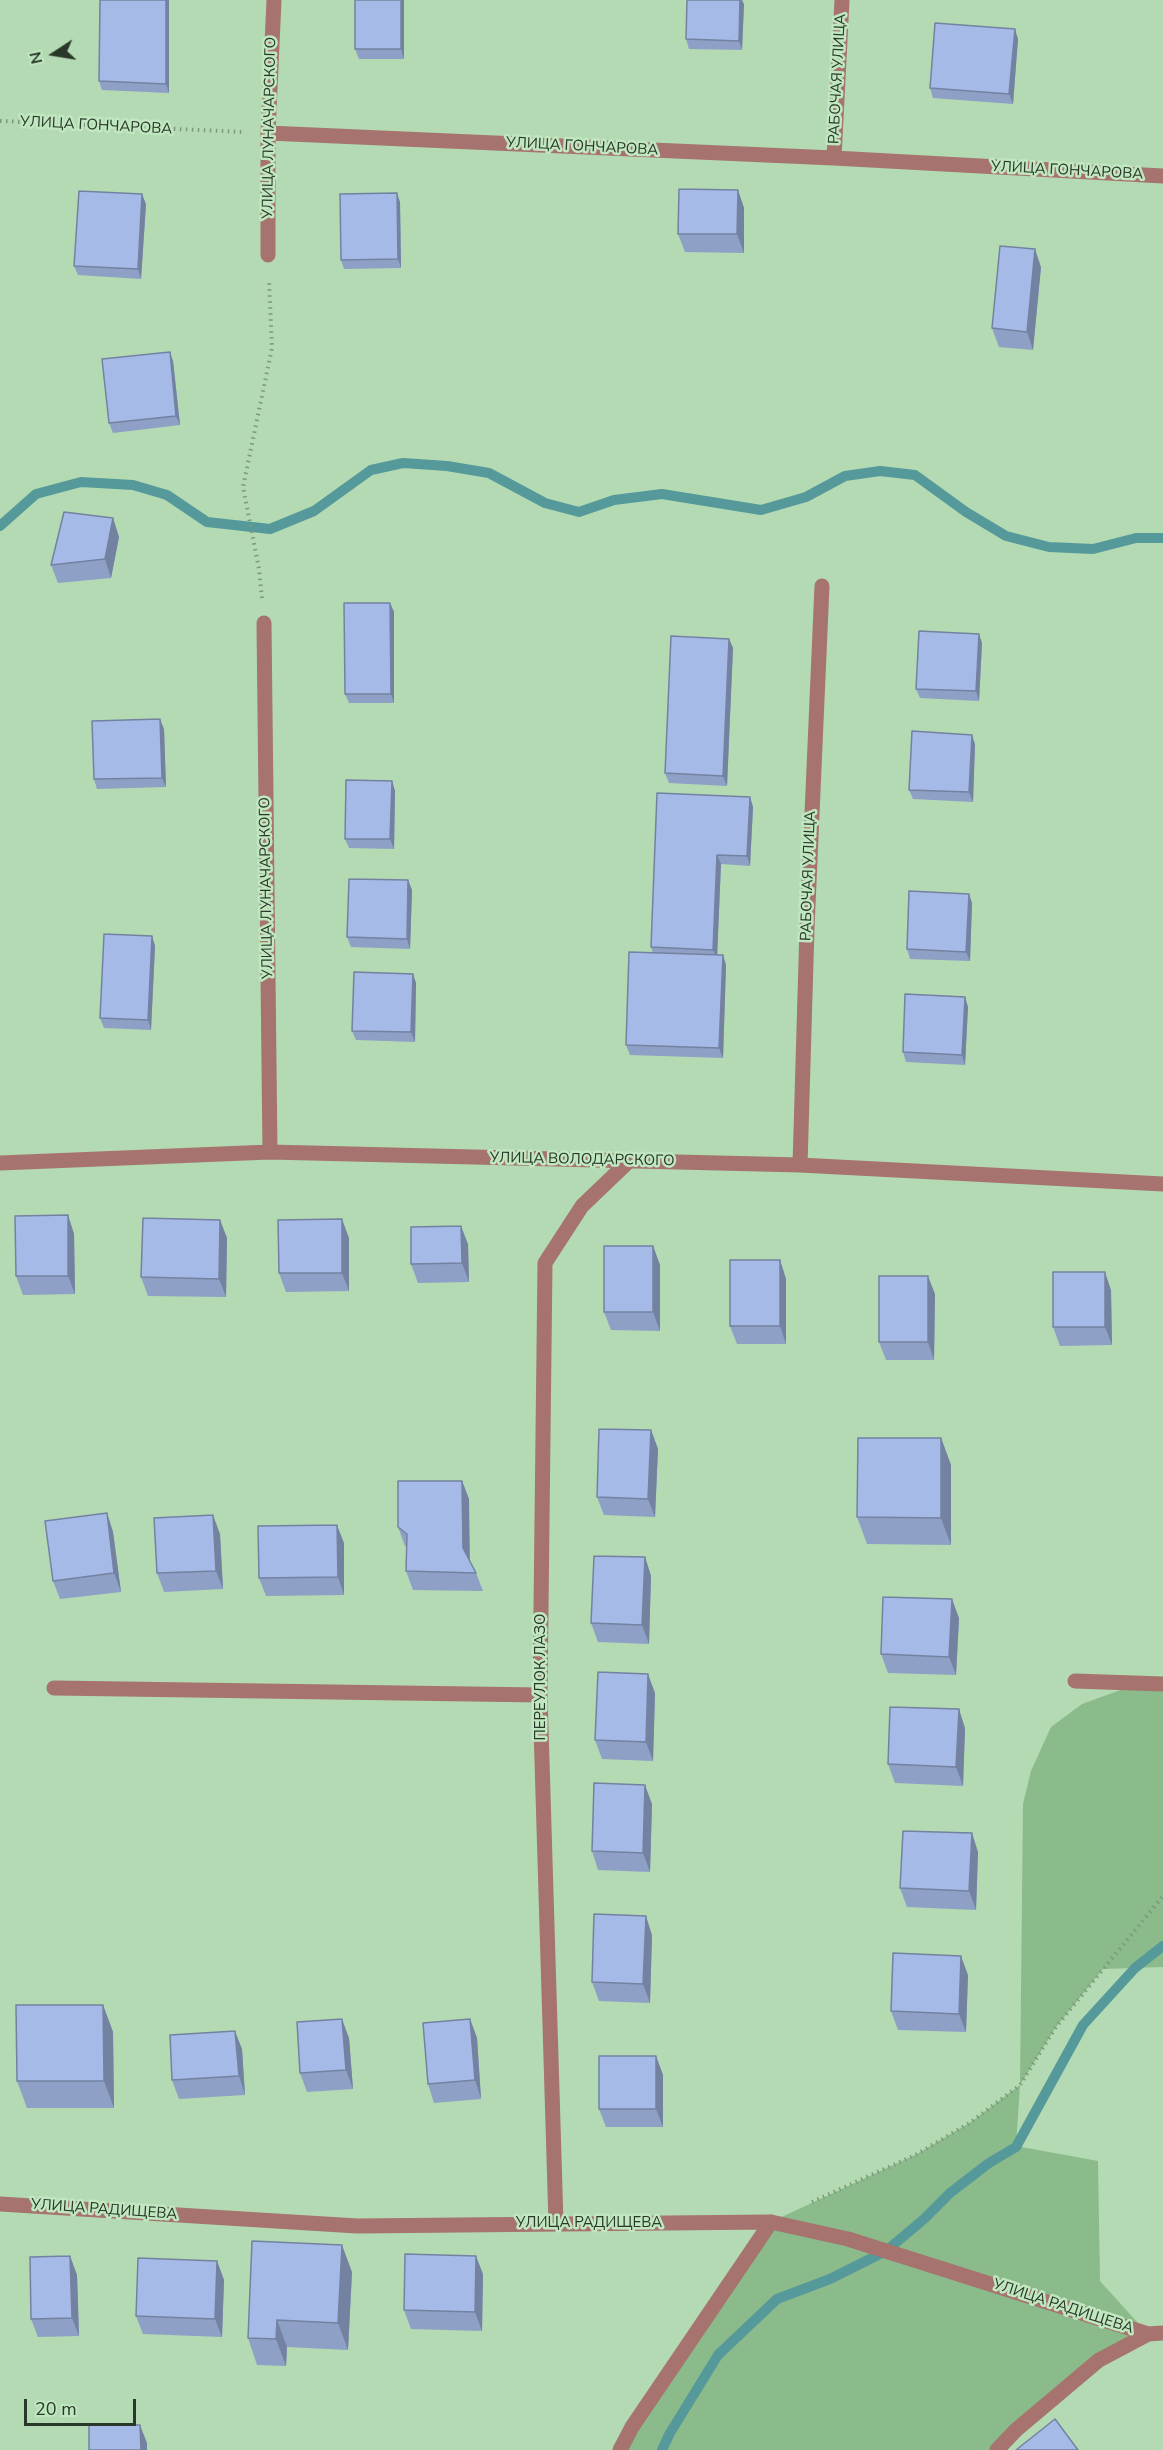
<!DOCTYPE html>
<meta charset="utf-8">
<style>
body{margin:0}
#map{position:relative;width:1163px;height:2450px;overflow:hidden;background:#b3dab3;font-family:"Nunito Sans",sans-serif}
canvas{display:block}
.north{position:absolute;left:24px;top:24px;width:60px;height:60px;-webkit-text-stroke:4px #c0e7bf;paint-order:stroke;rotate:258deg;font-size:16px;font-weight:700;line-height:24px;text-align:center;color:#293829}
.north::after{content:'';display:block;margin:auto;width:21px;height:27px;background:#293829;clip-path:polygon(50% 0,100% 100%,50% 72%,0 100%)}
.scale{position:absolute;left:24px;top:2399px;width:112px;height:27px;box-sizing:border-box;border:3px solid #293829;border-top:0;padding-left:8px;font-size:18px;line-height:21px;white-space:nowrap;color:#293829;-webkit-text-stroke:4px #c0e7bf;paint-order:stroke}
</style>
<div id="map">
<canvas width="1163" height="2450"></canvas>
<div class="north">N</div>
<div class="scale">20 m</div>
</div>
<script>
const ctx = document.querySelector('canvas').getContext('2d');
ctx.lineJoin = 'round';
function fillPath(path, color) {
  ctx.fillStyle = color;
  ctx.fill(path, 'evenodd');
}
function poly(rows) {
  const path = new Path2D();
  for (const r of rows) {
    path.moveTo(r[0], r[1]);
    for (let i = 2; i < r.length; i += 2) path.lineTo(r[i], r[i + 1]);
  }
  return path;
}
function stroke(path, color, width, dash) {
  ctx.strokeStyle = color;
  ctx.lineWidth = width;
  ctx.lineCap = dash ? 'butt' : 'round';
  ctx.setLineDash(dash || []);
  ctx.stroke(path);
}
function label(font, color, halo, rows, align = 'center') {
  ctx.font = font + ' "Nunito Sans",sans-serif';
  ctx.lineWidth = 5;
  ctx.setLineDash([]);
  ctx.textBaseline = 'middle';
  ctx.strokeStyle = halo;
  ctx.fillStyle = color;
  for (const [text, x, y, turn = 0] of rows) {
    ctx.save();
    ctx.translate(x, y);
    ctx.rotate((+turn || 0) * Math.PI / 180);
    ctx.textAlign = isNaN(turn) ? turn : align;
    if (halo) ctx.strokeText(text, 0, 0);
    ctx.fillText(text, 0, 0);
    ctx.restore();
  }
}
fillPath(poly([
 [1140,1683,1163,1684,1163,1967,1103,1969,1056,2027,1020,2085,1016,2146,1098,2161,1100,2281,1148,2334,1099,2360,997,2450,620,2450,771,2222,917,2154,971,2122,1020,2085,1023,1804,1031,1771,1051,1727,1082,1704]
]), '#8bba8b');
stroke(poly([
 [0,526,36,494,81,482,133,485,167,495,207,522,270,529,314,511,371,470,403,463,447,466,489,473,545,503,579,512,614,500,662,494,761,510,806,497,845,476,880,471,915,475,966,512,1006,536,1049,547,1093,549,1136,538,1163,538],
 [662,2450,670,2433,718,2355,777,2299,830,2279,886,2251,924,2219,950,2193,989,2163,1016,2147,1083,2025,1135,1968,1163,1946]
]), '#55999a', 10);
stroke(poly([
 [0,121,243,132],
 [262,598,259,569,243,487,272,348,269,280],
 [812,2202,917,2154,971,2122,1020,2085,1056,2027,1163,1896]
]), '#7c997c', 4, [1.5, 4.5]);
stroke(poly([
 [268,133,834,158,1163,176],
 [834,158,842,0],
 [268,255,268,133,274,0],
 [264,623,270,1152],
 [0,1163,270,1152,800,1165,1163,1184],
 [800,1165,807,928,822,586],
 [1075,1681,1163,1684],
 [54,1688,540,1695],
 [0,2204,357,2226,771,2222,848,2239,1148,2334,1163,2333],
 [556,2223,540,1695,545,1263,582,1206,629,1161],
 [620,2450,632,2427,771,2222],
 [997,2450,1016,2430,1099,2360,1148,2334]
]), '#a6736e', 15);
fillPath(poly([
 [100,0,169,0,169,93,102,90,99,81],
 [404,0,404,59,359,59,355,49],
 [744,4,742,50,689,49,686,39],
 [1018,39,1013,104,933,98,930,88],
 [738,190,744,208,744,253,685,252,678,234],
 [400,202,401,268,344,269,341,260],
 [146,204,141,279,78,275,74,266],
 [1041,267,1033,350,999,347,992,328],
 [173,361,180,425,113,433,109,423],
 [113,518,119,537,111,578,58,583,51,565],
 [390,603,394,612,394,703,349,703,345,694],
 [729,639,733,648,727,786,669,783,665,773],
 [982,643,979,701,920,698,916,689],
 [164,729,166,787,97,789,94,779],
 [975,744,973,802,913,799,909,790],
 [392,781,395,791,394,849,349,848,345,839],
 [750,797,753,807,750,866,721,864,717,955,723,955,726,965,723,1058,630,1055,626,1045,653,953,651,947],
 [408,880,412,890,410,949,351,947,347,937],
 [969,894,972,903,970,961,910,959,907,949],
 [152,936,155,946,151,1030,104,1028,100,1018],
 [413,974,416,983,415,1042,356,1040,352,1031],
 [965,997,968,1007,965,1065,906,1062,903,1052],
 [68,1215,74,1234,75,1294,23,1295,16,1276],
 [220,1220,227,1238,226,1297,148,1296,141,1277],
 [349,1238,349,1291,286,1292,279,1273],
 [468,1244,469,1282,418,1283,411,1264],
 [653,1246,660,1265,660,1331,611,1330,604,1312],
 [780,1260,786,1279,786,1344,737,1344,730,1326],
 [1111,1290,1112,1345,1060,1346,1053,1327],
 [935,1294,934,1360,886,1360,879,1342],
 [651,1430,658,1449,655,1517,604,1515,597,1497],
 [941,1438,951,1465,951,1545,867,1544,857,1517],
 [462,1481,469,1499,469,1560,476,1573,483,1591,413,1590,406,1571,407,1547,405,1546,398,1527],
 [107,1513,113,1532,121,1592,60,1599,53,1581],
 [220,1534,223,1589,164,1592,157,1573],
 [344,1543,344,1595,266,1596,259,1578],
 [645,1557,651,1576,649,1644,598,1642,591,1623],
 [959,1618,956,1675,888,1673,881,1654],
 [655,1693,653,1761,602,1759,595,1740],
 [965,1728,963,1786,895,1783,888,1764],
 [652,1804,650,1872,598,1870,592,1851],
 [978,1852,976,1910,907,1907,900,1888],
 [652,1935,650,2003,599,2001,592,1982],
 [968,1975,966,2032,898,2030,891,2011],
 [103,2005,113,2032,114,2108,27,2108,17,2081],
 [470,2019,477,2038,481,2099,434,2103,428,2084],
 [349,2038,353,2089,307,2092,300,2073],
 [242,2049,245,2095,179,2099,172,2080],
 [656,2056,663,2075,663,2127,606,2127,599,2109],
 [70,2256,77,2275,79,2336,38,2337,31,2319],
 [217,2261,224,2280,222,2337,143,2334,136,2316],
 [352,2272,348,2350,287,2347,286,2366,257,2365,248,2338],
 [483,2274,482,2331,411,2329,404,2310]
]), '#8ea0c6');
fillPath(poly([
 [166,0,169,0,169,93,166,84],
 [401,0,404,0,404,59,401,49],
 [740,0,742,0,744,4,742,50,739,41],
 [1015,29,1018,39,1013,104,1009,94],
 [738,190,744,208,744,253,737,234],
 [397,193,400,202,401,268,398,259],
 [142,194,146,204,141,279,138,269],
 [1035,249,1041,267,1033,350,1027,332],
 [170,352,173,361,180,425,176,416],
 [113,518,119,537,111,578,105,559],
 [390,603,394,612,394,703,391,694],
 [979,634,982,643,979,701,976,691],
 [729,639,733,648,727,786,723,776],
 [160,719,164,729,166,787,162,778],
 [972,735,975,744,973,802,969,792],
 [392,781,395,791,394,849,390,839],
 [750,797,753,807,750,866,747,856],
 [717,855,721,864,717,959,713,950],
 [408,880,412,890,410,949,407,939],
 [969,894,972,903,970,961,966,952],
 [152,936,155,946,151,1030,148,1020],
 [723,955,726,965,723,1058,719,1048],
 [413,974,416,983,415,1042,411,1032],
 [965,997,968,1007,965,1065,962,1055],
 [68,1215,74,1234,75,1294,68,1276],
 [342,1219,349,1238,349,1291,342,1273],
 [220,1220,227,1238,226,1297,219,1279],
 [461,1226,468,1244,469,1282,462,1263],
 [653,1246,660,1265,660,1331,653,1312],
 [780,1260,786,1279,786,1344,780,1326],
 [1105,1272,1111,1290,1112,1345,1105,1327],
 [928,1276,935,1294,934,1360,928,1342],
 [651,1430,658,1449,655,1517,648,1499],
 [941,1438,951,1465,951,1545,941,1518],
 [462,1481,469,1499,470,1567,463,1548],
 [107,1513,113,1532,121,1592,114,1573],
 [213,1515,220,1534,223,1589,216,1571],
 [337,1525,344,1543,344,1595,338,1577],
 [645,1557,651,1576,649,1644,642,1625],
 [952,1599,959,1618,956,1675,949,1657],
 [648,1674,655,1693,653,1761,646,1742],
 [959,1709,965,1728,963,1786,956,1767],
 [645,1785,652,1804,650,1872,643,1853],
 [972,1833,978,1852,976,1910,969,1891],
 [646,1916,652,1935,650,2003,643,1984],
 [961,1956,968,1975,966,2032,959,2014],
 [103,2005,113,2032,114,2108,104,2081],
 [342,2019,349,2038,353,2089,346,2070],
 [470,2019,477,2038,481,2099,475,2080],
 [235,2031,242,2049,245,2095,239,2076],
 [656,2056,663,2075,663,2127,656,2109],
 [342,2245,352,2272,348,2350,338,2323],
 [70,2256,77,2275,79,2336,72,2318],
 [476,2256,483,2274,482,2331,475,2312],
 [217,2261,224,2280,222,2337,215,2319],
 [277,2320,287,2347,286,2366,276,2339],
 [140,2425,147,2443,147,2450,141,2450]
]), '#7482a1');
const building = poly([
 [100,0,166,0,166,84,99,81,100,0],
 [355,0,401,0,401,49,355,49,355,0],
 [687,0,740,0,739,41,686,39,687,0],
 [935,23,1015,29,1009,94,930,88,935,23],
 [679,189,738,190,737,234,678,234,679,189],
 [79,191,142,194,138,269,74,266,79,191],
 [397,193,398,259,341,260,340,194,397,193],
 [1000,246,1035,249,1027,332,992,328,1000,246],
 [170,352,176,416,109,423,102,359,170,352],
 [64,512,113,518,105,559,51,565,64,512],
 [344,603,390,603,391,694,345,694,344,603],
 [919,631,979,634,976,691,916,689,919,631],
 [671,636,729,639,723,776,665,773,671,636],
 [160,719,162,778,94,779,92,721,160,719],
 [912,731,972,735,969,792,909,790,912,731],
 [346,780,392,781,390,839,345,839,346,780],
 [657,793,750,797,747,856,717,855,713,950,651,947,657,793],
 [349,879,408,880,407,939,347,937,349,879],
 [909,891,969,894,966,952,907,949,909,891],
 [104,934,152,936,148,1020,100,1018,104,934],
 [629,952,723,955,719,1048,626,1045,629,952],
 [354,972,413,974,411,1032,352,1031,354,972],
 [905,994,965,997,962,1055,903,1052,905,994],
 [68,1215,68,1276,16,1276,15,1216,68,1215],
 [143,1218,220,1220,219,1279,141,1277,143,1218],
 [342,1219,342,1273,279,1273,278,1220,342,1219],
 [461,1226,462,1263,411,1264,411,1227,461,1226],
 [604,1246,653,1246,653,1312,604,1312,604,1246],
 [730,1260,780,1260,780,1326,730,1326,730,1260],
 [1053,1272,1105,1272,1105,1327,1053,1327,1053,1272],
 [879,1276,928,1276,928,1342,879,1342,879,1276],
 [599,1429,651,1430,648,1499,597,1497,599,1429],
 [858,1438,941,1438,941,1518,857,1517,858,1438],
 [398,1481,462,1481,463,1548,476,1573,406,1571,407,1534,398,1527,398,1481],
 [107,1513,114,1573,53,1581,45,1521,107,1513],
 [213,1515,216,1571,157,1573,154,1518,213,1515],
 [337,1525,338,1577,259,1578,258,1526,337,1525],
 [594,1556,645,1557,642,1625,591,1623,594,1556],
 [883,1597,952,1599,949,1657,881,1654,883,1597],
 [598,1672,648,1674,646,1742,595,1740,598,1672],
 [890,1707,959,1709,956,1767,888,1764,890,1707],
 [594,1783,645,1785,643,1853,592,1851,594,1783],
 [903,1831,972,1833,969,1891,900,1888,903,1831],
 [594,1914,646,1916,643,1984,592,1982,594,1914],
 [893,1953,961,1956,959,2014,891,2011,893,1953],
 [16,2005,103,2005,104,2081,17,2081,16,2005],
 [342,2019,346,2070,300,2073,297,2022,342,2019],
 [470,2019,475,2080,428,2084,423,2023,470,2019],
 [235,2031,239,2076,172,2080,170,2035,235,2031],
 [599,2056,656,2056,656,2109,599,2109,599,2056],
 [252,2241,342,2245,338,2323,277,2320,276,2339,248,2338,252,2241],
 [405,2254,476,2256,475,2312,404,2310,405,2254],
 [70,2256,72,2318,31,2319,30,2257,70,2256],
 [138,2258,217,2261,215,2319,136,2316,138,2258],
 [1055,2419,1078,2450,1016,2450,1055,2419],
 [89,2425,140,2425,141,2450,89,2450,89,2425]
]);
fillPath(building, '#a5bae6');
stroke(building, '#7482a1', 1.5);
label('15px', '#293829', '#c0e7bf', [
 ["РАБОЧАЯ УЛИЦА",838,79,-87],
 ["УЛИЦА ГОНЧАРОВА",96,126,3],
 ["УЛИЦА ЛУНАЧАРСКОГО",270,128,-89],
 ["УЛИЦА ГОНЧАРОВА",582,147,3],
 ["УЛИЦА ГОНЧАРОВА",1067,171,3],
 ["РАБОЧАЯ УЛИЦА",809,876,-88],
 ["УЛИЦА ЛУНАЧАРСКОГО",267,888,-91],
 ["УЛИЦА ВОЛОДАРСКОГО",582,1160,1],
 ["ПЕРЕУЛОК ЛАЗО",541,1677,-90],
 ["УЛИЦА РАДИЩЕВА",104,2210,4],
 ["УЛИЦА РАДИЩЕВА",589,2223],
 ["УЛИЦА РАДИЩЕВА",1063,2307,18]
]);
</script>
